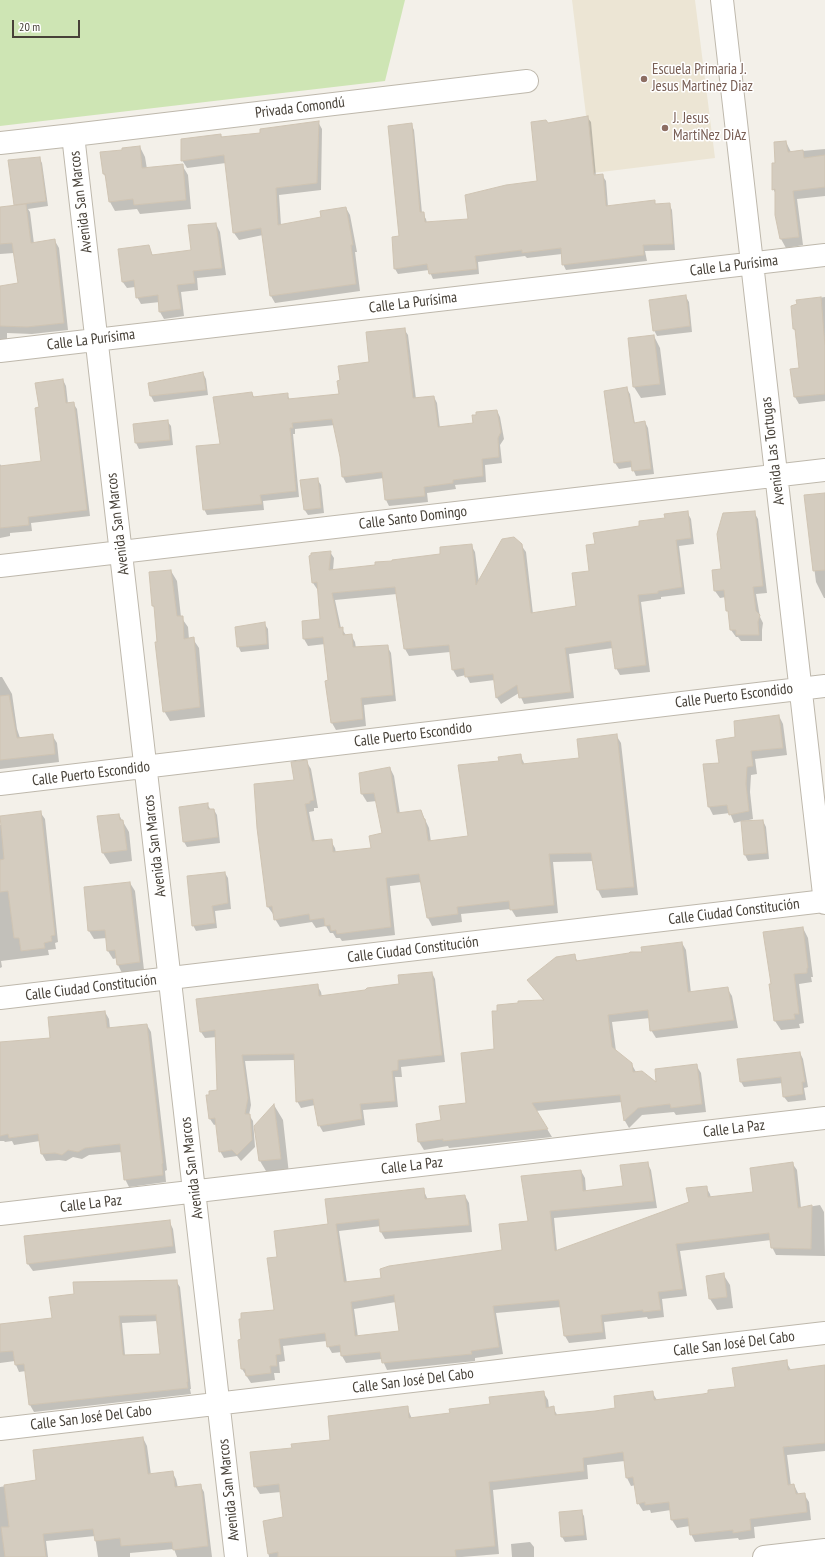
<!DOCTYPE html>
<meta charset="utf-8">
<style>
body{margin:0}
#map{position:relative;width:825px;height:1557px;overflow:hidden;background:#f3f0e9;font-family:"PT Sans Narrow",sans-serif}
canvas{display:block}
.scale{position:absolute;left:12px;top:20px;width:68px;height:18px;box-sizing:border-box;border:2px solid #474138;border-top:0;padding-left:5px;font-size:12px;line-height:14px;white-space:nowrap;color:#474138;-webkit-text-stroke:3px #fff;paint-order:stroke}
</style>
<div id="map">
<canvas width="825" height="1557"></canvas>
<div class="scale">20 m</div>
</div>
<script>
const ctx = document.querySelector('canvas').getContext('2d');
ctx.lineJoin = 'round';
function fillPath(path, color) {
  ctx.fillStyle = color;
  ctx.fill(path, 'evenodd');
}
function poly(rows) {
  const path = new Path2D();
  for (const r of rows) {
    path.moveTo(r[0], r[1]);
    for (let i = 2; i < r.length; i += 2) path.lineTo(r[i], r[i + 1]);
  }
  return path;
}
function stroke(path, color, width, dash) {
  ctx.strokeStyle = color;
  ctx.lineWidth = width;
  ctx.lineCap = dash ? 'butt' : 'round';
  ctx.setLineDash(dash || []);
  ctx.stroke(path);
}
function label(font, color, halo, rows, align = 'center') {
  ctx.font = font + ' "PT Sans Narrow",sans-serif';
  ctx.lineWidth = 3;
  ctx.setLineDash([]);
  ctx.textBaseline = 'middle';
  ctx.strokeStyle = halo;
  ctx.fillStyle = color;
  for (const [text, x, y, turn = 0] of rows) {
    ctx.save();
    ctx.translate(x, y);
    ctx.rotate((+turn || 0) * Math.PI / 180);
    ctx.textAlign = isNaN(turn) ? turn : align;
    if (halo) ctx.strokeText(text, 0, 0);
    ctx.fillText(text, 0, 0);
    ctx.restore();
  }
}
fillPath(poly([
 [572,0,695,0,715,158,593,173]
]), '#ece5d4');
fillPath(poly([
 [0,0,405,0,385,81,0,126]
]), '#cee5b4');
fillPath(poly([
 [587,117,591,122,596,176,602,175,606,181,608,207,654,201,656,205,669,204,672,210,675,250,645,251,647,261,566,270,563,264,562,254,527,258,525,256,478,262,479,274,433,279,429,270,398,274,395,269,400,237,411,124,414,130,422,213,426,219,427,223,469,220,538,182,547,124],
 [318,122,322,129,321,190,279,195,281,225,322,218,346,208,350,215,357,252,355,252,360,291,275,303,271,296,263,235,239,240,234,233,226,163,187,168,182,160,221,135,222,138,262,134],
 [786,142,791,152,825,149,825,196,797,199,803,245,786,248,781,239,776,215,776,194,773,189,776,164],
 [140,147,145,157,147,169,182,165,188,175,191,209,140,214,137,209,115,211,110,202,107,180,104,174],
 [39,158,42,163,48,206,28,209,30,212,34,244,55,241,59,248,68,330,32,334,7,333,7,339,0,340,0,287,19,284,14,253,0,254,0,208,16,206,15,205],
 [216,224,220,232,226,275,197,278,198,290,181,292,184,316,164,319,160,312,160,302,141,304,137,297,135,287,127,288,122,281,149,246,153,256,192,251],
 [686,297,689,302,692,332,657,336,654,330],
 [825,297,825,401,799,404,795,397,791,370,800,369,797,334,794,329,798,305,798,301],
 [404,329,408,335,416,399,434,397,437,403,440,428,474,424,497,411,500,417,504,439,500,445,502,463,485,465,486,482,455,485,456,489,427,493,428,502,389,506,386,500,384,478,346,483,343,477,341,456,335,425,295,429,295,434,293,434,299,497,263,501,264,510,207,515,204,509,221,445,251,393,255,398,287,394,290,400,340,394],
 [654,336,660,348,666,395,641,398,634,387,629,339],
 [203,373,206,379,208,395,154,402,151,396,149,384],
 [63,380,66,386,68,404,73,403,77,409,90,516,31,523,32,531,10,533,10,536,0,538,0,464,2,467,42,462,40,408],
 [626,388,630,394,635,424,645,422,648,428,654,474,636,476,632,467,619,469,615,463,605,391],
 [167,421,171,426,173,445,139,449,136,443,134,425],
 [317,479,321,485,324,513,308,515,304,509],
 [825,494,825,598,824,598,816,582,805,496],
 [687,512,691,519,694,544,679,546,685,594,661,597,661,599,641,602,650,672,620,675,616,668,613,648,569,654,574,698,524,704,519,693,501,704,497,698,495,680,470,683,466,675,457,677,453,670,450,652,409,656,405,649,397,594,335,600,341,628,346,635,351,635,355,642,356,648,387,646,391,653,396,701,364,705,366,726,336,730,332,723,329,681,325,644,308,646,304,639,303,622,321,620,318,589,317,589,313,583,330,552,334,558,333,570,376,566,442,555,471,545,475,552,479,583,521,545,526,552,533,614,578,606,590,572,596,545,640,527],
 [754,512,758,519,767,593,756,594,760,617,763,623,762,630,762,641,741,641,738,637,736,637,731,630,726,597,720,598,715,591,713,571,722,570],
 [171,571,177,581,181,617,188,627,189,639,193,639,199,648,205,717,170,721,164,711,156,610,153,606],
 [264,623,268,629,269,649,241,652,238,646],
 [0,677,2,677,12,694,17,729,20,738,52,735,57,743,59,762,0,769],
 [779,716,783,724,787,755,755,759,757,774,751,775,750,792,753,819,744,821,744,822,763,821,766,827,769,859,748,861,745,855,742,821,734,823,730,813,713,815,709,807,704,765,720,763,736,738],
 [616,735,621,743,638,895,602,898,598,890,594,861,553,862,558,913,516,917,511,909,461,914,462,922,432,926,428,918,422,882,390,886,395,935,342,941,340,938,336,938,333,933,330,933,326,926,316,928,312,922,280,927,275,919,274,914,273,914,268,907,295,781,306,761,311,769,318,808,314,808,314,811,309,812,315,842,331,841,335,848,336,853,372,849,384,834,377,801,367,802,362,794,360,774,390,768,394,776,400,814,421,811,429,828,431,842,469,837,500,762,520,755,525,765,580,759],
 [207,804,211,810,214,810,217,815,220,843,187,847,184,842,180,808],
 [40,812,45,819,58,942,55,943,56,949,48,950,49,955,1,961,2,967,0,968,0,825],
 [119,815,129,832,132,861,110,864,103,853,98,817],
 [225,873,228,878,231,909,215,911,217,928,196,931,193,925],
 [130,883,135,891,144,970,122,973,118,965,117,958,113,959,108,951,107,938,94,939,89,931,85,888],
 [803,928,808,938,813,977,811,977,812,982,799,984,804,1023,799,1024,800,1028,781,1030,775,1021,772,985],
 [682,943,686,950,691,993,727,988,732,996,738,1028,656,1038,651,1030,650,1018,612,1022,616,1051,631,1063,636,1072,657,1085,696,1065,701,1073,706,1112,676,1115,674,1112,642,1115,629,1128,625,1121,622,1102,536,1111,552,1137,449,1148,448,1146,424,1150,419,1142,417,1125,442,1121,467,1103,495,1050,544,1001,528,980,574,955,578,962,643,953],
 [432,973,435,979,445,1062,401,1067,402,1077,395,1077,398,1107,363,1110,365,1125,323,1132,319,1125,315,1105,301,1108,297,1101,295,1060,245,1061,251,1105,249,1115,253,1121,255,1147,241,1161,237,1156,224,1158,220,1151,217,1124,214,1125,210,1119,218,1091,217,1037,205,1038,201,1032,317,985,321,992,322,997,400,985],
 [105,1012,109,1019,110,1029,147,1025,151,1032,167,1170,165,1171,166,1182,129,1187,125,1179,122,1152,89,1155,82,1159,73,1157,66,1161,59,1160,46,1161,42,1154,40,1141,14,1145,12,1141,5,1142,4,1141,0,1141,0,1043,51,1039],
 [800,1053,803,1059,808,1087,804,1088,806,1100,788,1102,784,1097,783,1083,744,1087,741,1082],
 [274,1105,283,1120,289,1174,269,1176,260,1161,256,1126],
 [647,1163,651,1170,657,1208,554,1218,557,1251,691,1203,706,1187,710,1194,711,1198,754,1193,792,1163,797,1170,801,1208,820,1205,824,1212,825,1256,776,1255,772,1247,771,1240,680,1251,687,1296,662,1299,664,1317,648,1319,647,1317,604,1322,606,1339,569,1343,565,1336,561,1307,496,1313,503,1354,475,1358,475,1361,387,1370,382,1359,346,1363,342,1356,342,1352,332,1353,328,1346,327,1341,283,1346,285,1361,279,1362,280,1373,274,1373,275,1380,251,1383,242,1369,239,1341,275,1311,278,1258,329,1225,423,1189,428,1200,465,1196,469,1203,472,1232,385,1239,381,1232,381,1226,339,1231,347,1283,382,1279,503,1251,529,1222,581,1171,585,1178,586,1191,624,1186],
 [396,1302,400,1332,358,1337,354,1309],
 [169,1221,173,1229,176,1253,33,1271,28,1264,25,1237],
 [723,1274,730,1285,733,1308,717,1310,710,1299],
 [176,1281,180,1287,191,1389,190,1389,191,1394,34,1412,30,1405,26,1371,19,1372,16,1365,15,1361,0,1363,0,1325,54,1319],
 [158,1321,161,1355,125,1355,122,1323],
 [786,1362,791,1370,825,1366,825,1451,787,1455,791,1486,794,1485,799,1495,804,1494,809,1502,811,1520,754,1527,755,1538,739,1540,738,1538,695,1542,691,1534,690,1526,677,1528,672,1520,671,1510,651,1513,650,1510,643,1511,638,1503,636,1485,631,1486,627,1478,625,1461,587,1465,588,1479,493,1490,499,1554,462,1557,269,1557,264,1521,284,1518,281,1492,260,1494,255,1486,293,1449,331,1440,407,1407,412,1419,451,1414,543,1392,548,1400,549,1408,553,1408,558,1416,617,1409,652,1392,657,1400,703,1395,736,1388],
 [143,1438,147,1446,151,1475,172,1472,176,1479,178,1488,200,1485,204,1492,212,1557,177,1557,174,1549,130,1553,130,1557,98,1557,95,1536,46,1541,48,1557,0,1557,0,1487,37,1481],
 [581,1511,584,1516,587,1540,565,1542,562,1537],
 [530,1542,534,1547,534,1557,512,1557,511,1544]
]), '#0003');
const building = poly([
 [588,116,594,175,603,174,606,206,655,200,655,204,670,203,673,244,643,245,644,255,562,265,561,248,522,253,522,250,475,256,477,269,429,274,427,264,394,269,392,237,399,236,388,126,412,123,420,212,424,212,425,222,468,219,465,195,506,185,537,181,531,122,546,120,548,123,588,116],
 [319,121,317,183,276,188,278,225,321,217,320,211,346,207,353,245,351,245,356,284,270,296,261,228,233,233,224,155,181,161,181,139,221,134,221,137,260,133,260,129,319,121],
 [786,141,788,152,803,150,804,158,825,155,825,187,793,191,799,237,780,239,775,215,775,189,772,190,772,163,775,163,774,142,786,141],
 [140,146,142,168,183,164,186,200,134,205,133,199,109,202,105,174,103,174,100,152,122,150,122,148,140,146],
 [40,157,46,201,14,205,8,160,40,157],
 [26,204,31,243,55,239,64,323,27,327,0,326,0,286,18,283,12,243,0,244,0,207,26,204],
 [216,223,222,268,193,271,195,283,177,285,181,309,159,312,158,295,136,298,134,280,122,282,118,249,149,245,152,255,191,250,188,225,216,223],
 [686,295,690,326,653,331,649,300,686,295],
 [821,297,825,346,825,394,794,397,790,369,799,368,795,329,793,329,791,306,797,304,796,300,821,297],
 [405,328,413,398,434,396,438,427,473,423,472,415,476,415,476,412,497,410,501,432,498,438,499,457,482,459,483,476,453,480,453,483,424,487,425,496,385,500,382,472,342,477,340,457,332,419,292,423,293,428,290,428,296,491,260,495,262,504,203,510,196,446,220,444,213,397,252,392,253,397,288,393,288,399,339,394,337,381,340,380,338,366,369,362,366,332,405,328],
 [654,335,660,384,633,387,628,338,654,335],
 [203,372,206,390,150,396,148,383,203,372],
 [63,379,66,403,74,402,87,510,28,517,29,525,0,528,0,466,41,461,35,408,39,407,35,383,63,379],
 [627,387,634,423,645,421,651,469,632,471,631,461,614,463,604,391,627,387],
 [168,420,170,440,135,443,133,424,168,420],
 [318,478,321,508,304,510,300,480,318,478],
 [825,493,825,570,813,571,804,495,825,493],
 [688,511,691,538,676,540,682,587,658,591,658,593,638,595,646,665,615,669,611,641,565,648,571,692,519,698,517,685,496,698,493,674,465,677,464,668,452,670,449,645,404,649,395,587,332,593,339,628,343,627,343,635,352,634,353,647,388,645,393,695,361,698,363,719,331,723,325,681,328,680,323,637,303,639,302,621,320,619,317,582,312,583,309,556,311,555,311,553,331,551,329,570,375,565,375,562,392,561,392,560,440,554,440,547,472,544,476,585,502,539,514,537,522,544,531,613,576,606,572,573,589,571,586,545,595,544,593,533,639,526,639,521,665,518,664,514,688,511],
 [755,511,763,586,753,587,756,611,760,615,758,622,759,635,736,635,736,630,730,630,728,611,726,611,724,590,714,591,712,570,721,569,717,534,723,513,755,511],
 [171,570,177,616,183,616,184,639,194,637,200,707,163,712,155,642,157,642,154,606,152,606,149,572,171,570],
 [265,622,267,644,237,647,235,627,265,622],
 [9,695,17,738,53,734,55,754,0,760,0,696,9,695],
 [779,715,783,748,751,751,753,766,747,767,746,784,749,811,729,815,727,805,708,807,703,764,719,763,716,740,735,737,734,721,779,715],
 [617,734,634,887,597,890,591,853,549,854,554,905,510,910,509,901,457,907,458,914,427,918,419,874,386,878,391,927,337,934,336,930,331,931,330,925,325,926,324,918,310,920,309,914,274,920,272,906,267,907,257,828,254,784,294,780,291,762,307,760,314,800,310,801,310,803,305,804,312,841,332,839,333,852,371,848,369,836,382,833,374,793,361,794,359,773,390,767,397,813,421,810,424,819,425,819,428,841,468,836,458,765,499,761,498,757,521,754,522,764,579,758,577,739,617,734],
 [208,803,208,809,214,809,218,837,183,842,179,807,208,803],
 [41,811,55,935,51,936,52,941,44,943,45,948,21,951,19,938,14,938,8,891,0,892,0,860,4,859,0,816,41,811],
 [119,814,120,820,123,820,127,850,102,853,97,816,119,814],
 [763,820,767,853,744,855,741,821,763,820],
 [225,872,228,903,212,906,215,923,192,926,187,876,225,872],
 [130,882,140,962,117,965,115,950,107,951,105,930,88,931,84,887,130,882],
 [803,927,808,968,807,968,807,973,794,974,799,1014,794,1014,795,1019,774,1021,769,984,771,984,763,932,803,927],
 [682,942,688,992,728,987,734,1020,650,1031,648,1010,608,1015,612,1047,632,1063,633,1072,642,1071,656,1082,655,1069,697,1064,702,1104,671,1108,670,1104,638,1108,624,1121,620,1095,532,1103,548,1129,443,1141,443,1139,418,1142,416,1124,441,1120,439,1106,466,1103,461,1053,494,1049,492,1011,497,1011,497,1005,518,1003,518,1001,544,1000,527,980,556,957,575,954,576,961,629,953,630,952,642,952,641,947,682,942],
 [432,972,442,1055,398,1060,398,1070,392,1071,395,1101,360,1104,362,1119,318,1126,313,1099,296,1102,294,1054,242,1055,248,1098,245,1114,250,1114,252,1140,237,1155,232,1150,219,1152,215,1118,209,1119,206,1095,209,1095,209,1091,217,1090,215,1030,200,1032,196,999,318,984,319,996,365,990,367,988,399,984,398,975,432,972],
 [105,1011,107,1028,147,1024,163,1163,162,1164,163,1175,124,1180,120,1144,85,1148,78,1152,68,1150,62,1155,55,1153,41,1154,38,1134,9,1138,8,1134,0,1136,0,1042,50,1038,48,1017,105,1011],
 [800,1052,805,1082,802,1082,803,1094,783,1097,781,1077,740,1082,737,1059,800,1052],
 [274,1104,281,1159,259,1161,254,1126,274,1104],
 [648,1162,654,1201,550,1211,555,1251,689,1202,686,1188,707,1186,708,1197,753,1192,750,1168,793,1162,798,1208,812,1205,811,1249,771,1248,769,1233,676,1244,683,1289,658,1292,661,1310,643,1312,643,1310,601,1315,603,1332,564,1336,559,1300,493,1306,499,1347,471,1351,472,1354,382,1363,380,1352,341,1356,340,1345,327,1347,325,1333,279,1339,281,1354,276,1355,277,1366,270,1366,271,1373,246,1376,245,1369,241,1369,238,1340,241,1339,239,1319,241,1319,241,1313,274,1310,267,1258,277,1257,274,1231,328,1224,325,1199,424,1188,425,1199,465,1195,469,1225,380,1232,379,1219,336,1224,344,1282,381,1278,380,1269,389,1266,502,1250,499,1224,528,1221,521,1176,581,1170,583,1191,623,1186,620,1165,648,1162],
 [394,1295,399,1331,355,1336,351,1302,394,1295],
 [170,1220,173,1246,27,1264,24,1236,170,1220],
 [724,1273,727,1297,709,1299,706,1276,724,1273],
 [177,1280,188,1382,187,1382,188,1388,29,1405,24,1364,15,1365,13,1351,0,1352,0,1324,52,1318,49,1297,74,1294,73,1282,177,1280],
 [156,1315,160,1354,123,1355,119,1316,156,1315],
 [787,1360,788,1370,825,1365,825,1443,783,1447,788,1485,794,1484,796,1494,805,1493,807,1512,750,1519,751,1530,733,1533,733,1530,690,1535,688,1518,671,1520,669,1502,645,1505,645,1502,637,1504,633,1477,626,1478,623,1452,583,1458,584,1471,489,1482,495,1546,455,1550,456,1557,278,1557,278,1552,268,1554,263,1521,283,1517,279,1484,254,1487,250,1452,292,1448,291,1444,330,1440,328,1416,408,1406,409,1418,450,1413,449,1409,490,1404,489,1397,544,1391,546,1408,554,1406,555,1415,595,1411,615,1408,614,1396,653,1391,654,1400,703,1394,708,1393,708,1390,735,1387,732,1368,787,1360],
 [143,1437,148,1474,173,1471,175,1487,201,1484,208,1546,173,1550,172,1542,121,1546,120,1538,95,1541,93,1529,43,1534,46,1557,5,1557,1,1527,9,1527,4,1485,36,1480,33,1450,143,1437],
 [582,1510,584,1535,561,1537,559,1512,582,1510]
]);
fillPath(building, '#d4ccbf');
stroke(building, '#cfc4b3', 1);
const minor = poly([
 [722,0,825,903],
 [73,135,236,1557],
 [0,143,73,135,527,81],
 [0,351,825,255],
 [0,566,825,470],
 [0,784,825,686],
 [0,1214,825,1118],
 [0,1429,825,1333],
 [764,1557,825,1550]
]);
const tertiary = poly([
 [0,998,825,901]
]);
stroke(minor, '#beb8ac', 24);
stroke(tertiary, '#beb8ac', 24);
stroke(minor, '#fff', 22);
stroke(tertiary, '#fff', 22);
for (const [x, y, r, color] of [
 [644,79,4,"#8d6e63"],
 [665,128,4,"#8d6e63"]
]) {
  const dot = new Path2D();
  dot.arc(x, y, r, 0, 2 * Math.PI);
  ctx.fillStyle = color;
  ctx.fill(dot);
  stroke(dot, '#fff', 1.5);
}
label('15px', '#785e54', '#fff', [
 ["Escuela Primaria J.",652,70],
 ["Jesus Martinez Diaz",652,87],
 ["J. Jesus",673,119],
 ["MartiNez DiAz",673,136]
], 'left');
label('15px', '#474138', '#fff', [
 ["Privada Comondú",300,108,-7],
 ["Avenida San Marcos",81,202,-97],
 ["Calle La Purísima",734,266,-7],
 ["Calle La Purísima",413,303,-7],
 ["Calle La Purísima",91,340,-7],
 ["Avenida Las Tortugas",773,451,-97],
 ["Calle Santo Domingo",413,518,-7],
 ["Avenida San Marcos",118,524,-97],
 ["Calle Puerto Escondido",734,696,-7],
 ["Calle Puerto Escondido",413,735,-7],
 ["Calle Puerto Escondido",91,774,-7],
 ["Avenida San Marcos",155,846,-97],
 ["Calle Ciudad Constitución",734,912,-7],
 ["Calle Ciudad Constitución",413,950,-7],
 ["Calle Ciudad Constitución",91,988,-7],
 ["Calle La Paz",734,1129,-7],
 ["Calle La Paz",412,1166,-7],
 ["Avenida San Marcos",192,1168,-97],
 ["Calle La Paz",91,1204,-7],
 ["Calle San José Del Cabo",734,1344,-7],
 ["Calle San José Del Cabo",413,1381,-7],
 ["Calle San José Del Cabo",91,1418,-7],
 ["Avenida San Marcos",229,1490,-96]
]);
</script>
